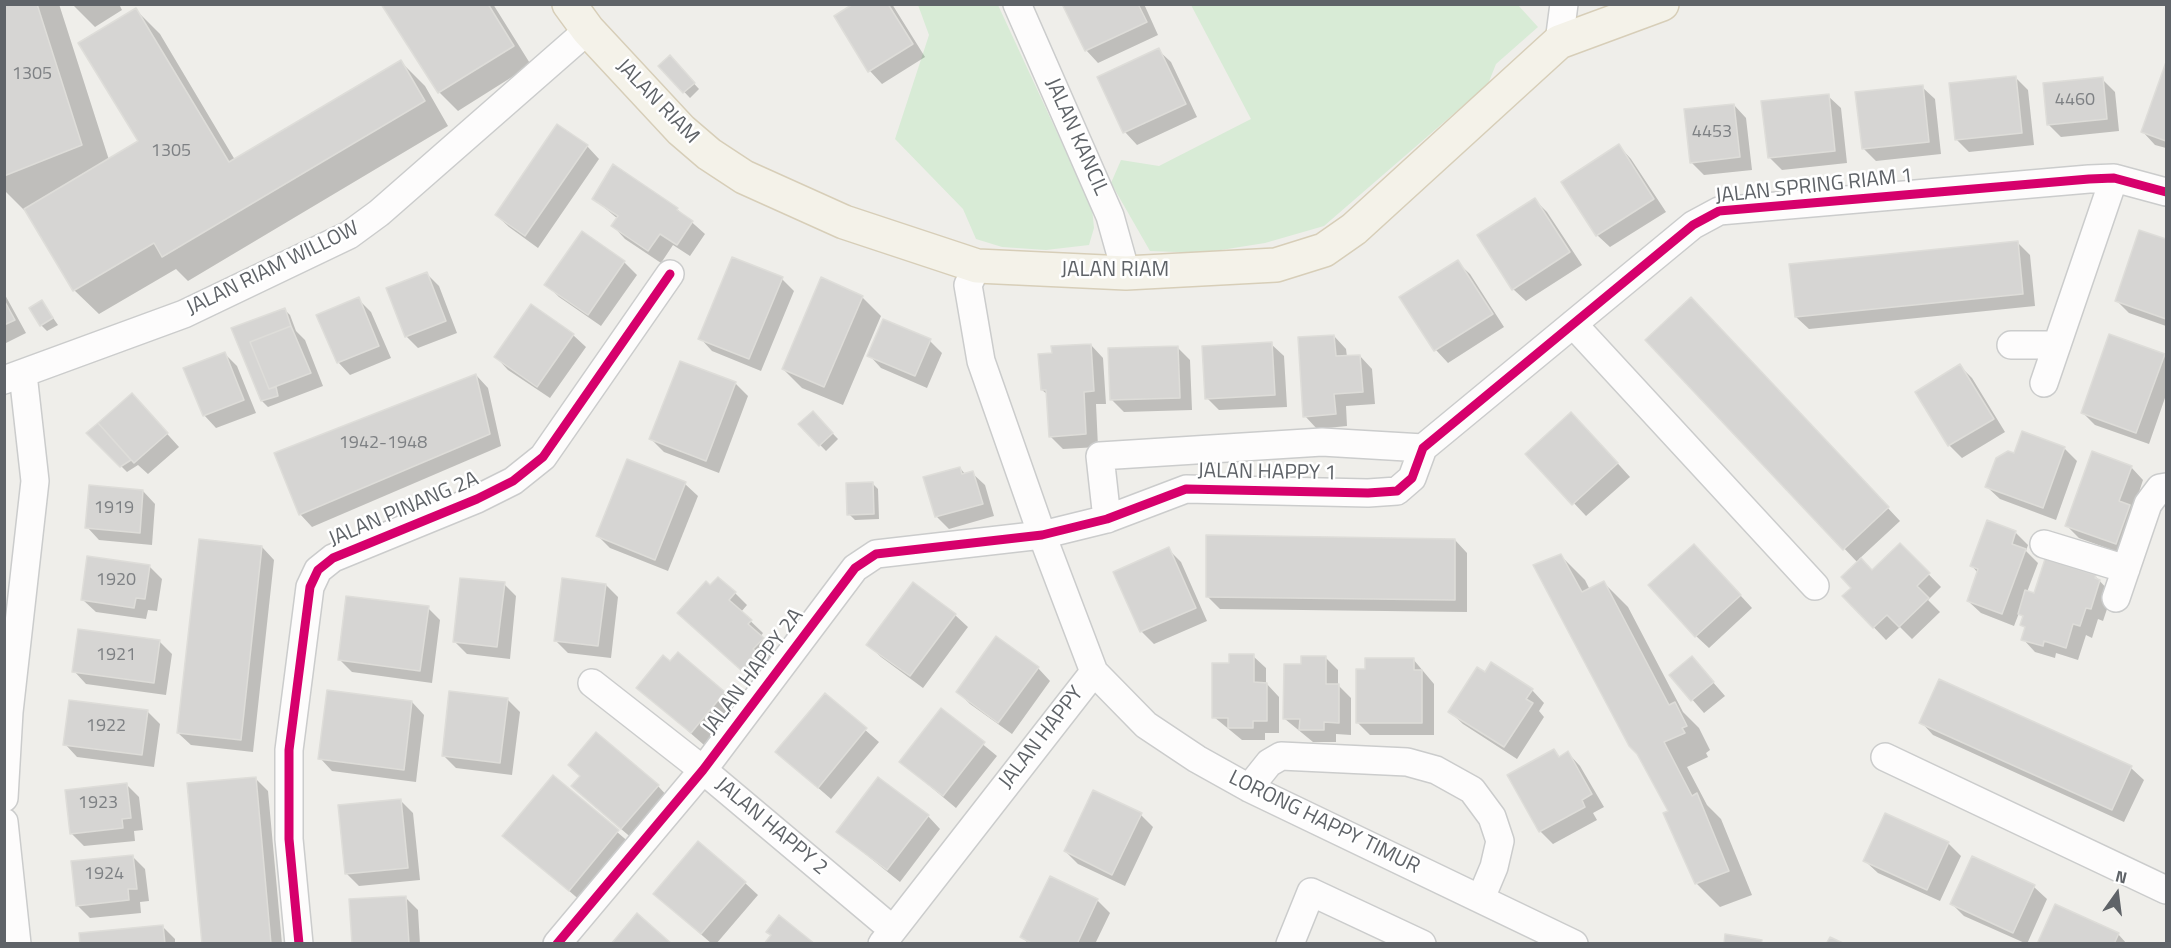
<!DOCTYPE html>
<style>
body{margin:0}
#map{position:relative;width:2171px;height:948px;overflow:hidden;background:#efeeea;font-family:"Titillium Web",sans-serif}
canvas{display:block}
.frame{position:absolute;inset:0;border:6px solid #5f6368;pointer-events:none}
.north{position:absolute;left:2087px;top:864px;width:60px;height:60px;-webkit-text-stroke:4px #fff;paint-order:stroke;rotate:14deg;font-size:16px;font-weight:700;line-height:24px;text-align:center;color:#5f6368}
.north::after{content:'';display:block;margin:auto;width:21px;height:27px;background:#5f6368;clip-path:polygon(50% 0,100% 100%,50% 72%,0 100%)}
</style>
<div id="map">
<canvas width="2171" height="948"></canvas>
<div class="frame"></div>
<div class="north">N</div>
</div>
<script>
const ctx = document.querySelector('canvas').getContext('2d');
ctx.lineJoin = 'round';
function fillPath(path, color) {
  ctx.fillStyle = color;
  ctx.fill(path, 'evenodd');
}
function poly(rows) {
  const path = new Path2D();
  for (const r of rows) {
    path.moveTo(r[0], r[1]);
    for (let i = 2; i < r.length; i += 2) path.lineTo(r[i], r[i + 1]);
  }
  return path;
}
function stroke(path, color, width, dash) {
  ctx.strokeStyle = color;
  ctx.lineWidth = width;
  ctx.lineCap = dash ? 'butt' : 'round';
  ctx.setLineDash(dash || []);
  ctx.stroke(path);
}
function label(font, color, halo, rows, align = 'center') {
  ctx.font = font + ' "Titillium Web",sans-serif';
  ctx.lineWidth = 5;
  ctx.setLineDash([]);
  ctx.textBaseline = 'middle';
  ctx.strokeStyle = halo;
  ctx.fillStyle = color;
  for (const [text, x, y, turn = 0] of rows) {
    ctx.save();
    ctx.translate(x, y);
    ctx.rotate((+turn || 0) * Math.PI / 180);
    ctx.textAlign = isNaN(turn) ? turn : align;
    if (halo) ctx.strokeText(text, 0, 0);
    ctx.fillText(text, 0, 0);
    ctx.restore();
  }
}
fillPath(poly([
 [918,5,998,5,1092,208,1094,228,1089,245,1046,250,1002,247,976,239,963,209,895,139,929,35],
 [1191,5,1518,5,1538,27,1496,64,1488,84,1324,226,1265,243,1202,253,1150,251,1111,183,1121,160,1159,166,1251,119]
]), '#d8ebd6');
fillPath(poly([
 [4,4,59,4,109,160,140,142,136,10,160,34,235,160,401,62,425,86,448,126,188,281,176,269,99,314,74,290,27,213,4,190],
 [72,4,119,4,122,10,95,27],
 [383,4,493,4,531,65,458,111,439,92],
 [856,4,892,4,925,57,882,84,870,71,836,17],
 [1064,4,1144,4,1158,35,1098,63,1086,50],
 [1158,50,1171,62,1197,117,1137,145,1125,132,1099,78],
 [675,63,699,89,690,98,660,66],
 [2166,65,2166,148,2155,145,2143,132],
 [2016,78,2028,90,2034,145,1969,152,1956,139],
 [2102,79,2115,92,2119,131,2061,137,2048,124],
 [1922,87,1935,99,1941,154,1876,161,1863,148],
 [1828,96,1841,108,1847,163,1782,170,1769,157],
 [1734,105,1746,118,1752,170,1704,175,1691,162],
 [587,146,599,159,538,248,509,227,496,215],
 [1619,146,1631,159,1666,212,1610,247,1597,235],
 [594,199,677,209,705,234,690,256,673,245,661,263,625,239,613,226,618,219],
 [1535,200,1547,212,1582,265,1526,301,1513,289],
 [2140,232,2166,241,2166,326,2129,313,2116,300],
 [583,233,624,262,637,275,601,326,559,297,546,284],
 [2017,242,2030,255,2035,306,1809,329,1796,317],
 [1457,262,1470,274,1504,327,1448,363,1436,350,1401,297],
 [427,274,439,286,457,333,418,348,406,336],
 [782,279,794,291,761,371,712,351,700,338],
 [4,293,26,333,4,344],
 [862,297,881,316,843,405,802,388,783,369],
 [358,299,371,312,391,358,350,375,338,362],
 [42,302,58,325,47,331,41,325],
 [284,309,290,315,296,331,305,340,323,386,268,407,262,401],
 [1704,311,1900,521,1859,559,1872,572,1900,545,1941,587,1928,600,1940,612,1912,639,1900,627,1886,640,1844,596,1853,588,1858,563,1647,340],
 [573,335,586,347,550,398,508,370,496,357],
 [1334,336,1346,349,1347,357,1360,356,1372,369,1375,404,1346,406,1347,426,1317,429,1305,416],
 [930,341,942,353,927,388,881,368,869,355],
 [1271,344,1284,356,1287,407,1219,410,1207,398],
 [1091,345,1103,358,1106,404,1096,404,1098,447,1063,449,1050,436,1048,395,1042,390],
 [1177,347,1190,360,1192,410,1124,412,1112,400],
 [224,353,237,366,256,413,216,428,204,415],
 [2164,355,2166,358,2166,395,2149,444,2095,425,2083,413],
 [681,363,736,384,748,396,719,473,664,452,651,439],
 [1960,366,1972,378,2005,432,1962,458,1949,445],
 [476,375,488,388,501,446,312,527,300,514],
 [132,395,179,447,148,474,138,465,127,472,88,433],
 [813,413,838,439,826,451,800,424],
 [1584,426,1630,477,1586,516,1528,454],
 [2023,433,2065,449,2077,461,2056,520,2000,499,1987,487,2015,455],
 [628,461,685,484,698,496,668,571,610,548,598,536],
 [2131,467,2143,480,2133,510,2129,556,2079,538,2067,526],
 [960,468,966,475,972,473,985,485,994,516,949,529,937,517,925,478],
 [872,483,878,489,879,519,855,520,849,514],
 [143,491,155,504,152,545,99,540,87,527],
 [2015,532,2028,545,2026,551,2038,563,2027,592,2035,594,2095,576,2112,594,2103,621,2098,619,2092,638,2086,635,2078,660,2056,653,2055,658,2035,652,2023,639,2026,629,2022,625,2024,618,2019,613,2014,626,1981,613,1968,601,1978,573,1972,566],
 [1455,540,1467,553,1467,612,1220,609,1207,596],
 [262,547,274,560,253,752,191,745,178,733],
 [1168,549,1181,562,1207,621,1154,644,1142,632,1115,572],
 [1560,555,1585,580,1590,590,1604,583,1628,607,1683,712,1699,728,1710,750,1706,753,1708,757,1687,767,1707,805,1721,819,1752,895,1720,907,1696,883,1670,812],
 [1706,558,1752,608,1709,648,1696,636],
 [149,566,162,579,157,611,148,610,146,619,96,612,83,600],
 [504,584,516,596,510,659,467,654,455,642],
 [606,585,618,597,611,658,568,653,555,640],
 [710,587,735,593,747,605,741,612,763,633,760,637,775,651,765,663,769,667,756,682,692,626],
 [428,608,440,620,432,683,352,672,340,660],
 [955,615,968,627,923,688,881,657,868,645],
 [159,641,172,654,166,695,86,684,74,671],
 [678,654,737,705,704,745,638,687],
 [1253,656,1266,668,1266,683,1279,697,1279,733,1265,733,1265,740,1242,740,1214,717,1230,664],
 [1325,657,1338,670,1338,685,1351,698,1351,735,1336,734,1336,742,1313,742,1285,719,1302,666],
 [1692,658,1725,696,1704,713,1671,675],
 [1413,659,1434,684,1434,735,1370,735,1357,722,1366,671],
 [1038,668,1050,681,1012,734,970,704,958,692],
 [1940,681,2131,768,2144,780,2124,822,1933,735,1921,722],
 [1532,690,1544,703,1539,711,1544,717,1517,759,1463,724,1450,712],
 [825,695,879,742,831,799,777,752],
 [507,699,520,712,512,775,456,768,444,756],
 [412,702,424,715,416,782,332,771,320,758],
 [941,710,997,756,956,808,901,762],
 [147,711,160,724,154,767,77,757,65,744],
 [1554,751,1560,757,1568,753,1580,766,1604,807,1593,813,1597,820,1553,844,1540,831],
 [553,777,631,844,582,902,504,835],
 [255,778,268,791,282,944,203,944],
 [127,785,139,797,143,830,134,831,135,841,84,846,71,833],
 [658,786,670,799,634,840,586,799],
 [400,800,413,813,420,880,359,886,347,874],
 [1141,815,1153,827,1125,886,1078,864,1065,851],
 [928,816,940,829,900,882,838,832],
 [1948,843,1961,856,1940,901,1878,873,1865,861],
 [133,857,145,869,149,901,140,902,141,913,90,918,77,905],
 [1972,858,2034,887,2047,899,2027,944,1964,916,1952,904],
 [745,883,758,895,716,944,712,944,655,894],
 [405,897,418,910,420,944,353,944],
 [1097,900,1110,913,1095,944,1029,944,1022,937],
 [162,926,175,939,175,944,82,944],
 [2118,934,2127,944,2039,944]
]), '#0003');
const building = poly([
 [4,4,37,4,82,145,4,176,4,4],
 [381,4,488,4,514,46,438,93,381,4],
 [853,4,888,4,913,44,868,72,834,16,853,4],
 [1062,4,1138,4,1147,22,1085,51,1062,4],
 [136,8,229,162,401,60,425,101,162,257,154,243,73,291,24,209,138,141,78,43,136,8],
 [1159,48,1186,104,1123,133,1097,77,1159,48],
 [670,55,695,83,683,93,658,66,670,55],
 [2166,62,2166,141,2141,132,2166,62],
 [2016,76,2022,133,1955,140,1949,83,2016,76],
 [2103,77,2107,119,2047,125,2043,83,2103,77],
 [1923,85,1929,142,1862,149,1855,92,1923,85],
 [1829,94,1835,151,1768,158,1761,101,1829,94],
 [1734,104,1740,157,1690,163,1684,109,1734,104],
 [557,124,588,145,525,236,495,215,557,124],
 [1619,144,1654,199,1596,236,1561,182,1619,144],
 [613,164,678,208,677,210,693,221,677,245,660,234,648,251,611,226,618,216,592,199,613,164],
 [1535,198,1570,252,1512,290,1477,235,1535,198],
 [2139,230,2166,239,2166,319,2115,301,2139,230],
 [582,231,625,261,588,315,544,285,582,231],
 [2018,241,2023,294,1795,317,1789,264,2018,241],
 [732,257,783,277,749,359,698,339,732,257],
 [1458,260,1493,314,1434,351,1399,297,1458,260],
 [427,272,446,321,405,337,386,288,427,272],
 [821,277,863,296,824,387,782,369,821,277],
 [359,297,379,346,337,363,316,315,359,297],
 [1691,297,1889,507,1843,550,1645,340,1691,297],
 [4,300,15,320,4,325,4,300],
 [42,300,53,318,40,326,29,308,42,300],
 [531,304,574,334,537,387,494,357,531,304],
 [285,308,291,326,250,342,269,389,276,387,278,396,261,401,231,328,285,308],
 [883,319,931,339,915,376,867,356,883,319],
 [291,326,311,373,269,389,250,342,291,326],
 [2109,334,2165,354,2136,433,2081,413,2109,334],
 [1334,335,1336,356,1360,355,1363,392,1334,394,1336,414,1303,417,1298,337,1334,335],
 [1272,342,1275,395,1205,399,1202,346,1272,342],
 [1091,344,1094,391,1084,392,1086,434,1049,437,1046,390,1041,390,1038,354,1052,353,1051,346,1091,344],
 [1178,346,1180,398,1110,400,1108,348,1178,346],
 [225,352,244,400,203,416,183,368,225,352],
 [680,361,736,382,706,461,649,439,680,361],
 [1960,364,1994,419,1948,446,1915,392,1960,364],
 [476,374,490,434,299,515,274,453,476,374],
 [132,393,168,433,134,463,98,423,132,393],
 [813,411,833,433,819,446,798,424,813,411],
 [1571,412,1618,463,1572,505,1525,454,1571,412],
 [98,423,131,460,120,467,86,433,98,423],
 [2022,431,2065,447,2043,508,1985,487,1996,458,2008,451,2014,453,2022,431],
 [2092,451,2132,466,2119,501,2130,505,2116,544,2065,526,2092,451],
 [627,459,686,482,655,560,596,536,627,459],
 [960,467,962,474,973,471,983,504,935,517,923,477,960,467],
 [873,482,874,514,847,515,846,483,873,482],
 [89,485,143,490,140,533,85,528,89,485],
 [1987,520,2016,531,2012,544,2026,549,2002,614,1967,601,1978,569,1970,566,1987,520],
 [1206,535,1455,539,1455,600,1206,597,1206,535],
 [199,539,262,546,241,740,177,733,199,539],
 [1900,543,1930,573,1917,586,1929,598,1899,627,1887,615,1873,628,1842,596,1851,588,1841,577,1861,558,1872,570,1900,543],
 [1694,544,1741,595,1695,637,1648,585,1694,544],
 [1169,547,1196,608,1140,632,1113,572,1169,547],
 [1561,554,1582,592,1604,581,1669,705,1675,702,1687,726,1682,728,1685,733,1664,742,1692,796,1697,793,1729,871,1695,884,1663,813,1668,811,1637,754,1629,746,1533,565,1561,554],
 [87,556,150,565,145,599,136,598,134,608,81,600,87,556],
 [2045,559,2096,575,2095,578,2100,580,2091,609,2086,608,2080,626,2073,624,2066,648,2044,641,2043,646,2021,640,2025,627,2020,625,2023,616,2018,614,2025,590,2034,593,2045,559],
 [718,577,736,592,729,600,752,620,748,624,764,638,753,649,758,653,742,671,677,613,706,581,710,585,718,577],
 [460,578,505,582,497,647,453,642,460,578],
 [562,578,606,584,598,646,554,641,562,578],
 [913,582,956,614,910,676,866,645,913,582],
 [346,596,429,606,420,671,338,660,346,596],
 [78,629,160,640,154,683,72,672,78,629],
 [996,636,1039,667,998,723,956,692,996,636],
 [678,652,725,692,691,733,636,688,663,655,670,661,678,652],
 [1229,654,1254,654,1254,682,1267,683,1267,721,1253,721,1253,728,1228,728,1228,718,1212,718,1212,663,1229,663,1229,654],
 [1301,656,1326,656,1326,684,1339,684,1339,723,1324,722,1324,730,1299,730,1300,719,1283,719,1284,664,1301,664,1301,656],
 [1692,656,1714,682,1691,701,1669,675,1692,656],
 [1365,658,1414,658,1414,670,1422,670,1422,723,1356,723,1356,669,1365,669,1365,658],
 [1491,662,1533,689,1526,699,1533,703,1504,747,1448,712,1477,667,1485,672,1491,662],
 [1939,679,2132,766,2112,810,1919,723,1939,679],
 [327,690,412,701,404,770,318,759,327,690],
 [449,691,508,698,500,763,442,756,449,691],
 [825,693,867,728,818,788,775,752,825,693],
 [69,700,148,710,142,755,63,745,69,700],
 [941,708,985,742,943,796,899,762,941,708],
 [596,732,659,785,621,829,571,786,580,776,568,765,596,732],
 [1554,749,1559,757,1568,751,1592,794,1582,800,1585,807,1539,832,1507,775,1554,749],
 [553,775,619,830,569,891,502,836,553,775],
 [256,777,271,944,202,944,187,783,256,777],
 [878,777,929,815,887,870,836,832,878,777],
 [127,783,131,818,122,819,123,828,70,834,65,790,127,783],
 [1093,790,1142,813,1112,875,1064,851,1093,790],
 [401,799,408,868,345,874,338,805,401,799],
 [1885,813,1949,842,1927,890,1863,861,1885,813],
 [698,841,746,882,701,934,653,894,698,841],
 [133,855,137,889,128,889,129,900,76,906,71,861,133,855],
 [1972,856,2035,885,2013,933,1950,904,1972,856],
 [1050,876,1098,899,1077,944,1033,944,1020,937,1050,876],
 [406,896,409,944,352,944,349,899,406,896],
 [2055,904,2119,933,2114,944,2037,944,2055,904],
 [637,913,672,944,611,944,637,913],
 [779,915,815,944,764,944,771,935,766,932,779,915],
 [163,925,165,944,80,944,79,933,163,925],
 [1725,934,1762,940,1761,944,1724,944,1725,934],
 [1830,937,1845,944,1826,944,1830,937]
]);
fillPath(building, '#d6d5d3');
stroke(building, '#deddd9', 1.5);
const minor = poly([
 [1017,4,1110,216,1126,273],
 [1559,42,1564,4],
 [1573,324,1815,586],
 [2011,345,2057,345],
 [4,380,184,314,349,235,379,213,588,30],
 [2044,383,2114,178],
 [1107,519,1100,456,1322,442,1423,448],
 [2044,544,2126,569],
 [2116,598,2148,504,2160,488,2166,487],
 [1094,672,1146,725,1197,759,1249,788,1574,944],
 [592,683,703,770,892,929],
 [1885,757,2166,890],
 [1249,788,1269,763,1281,756,1407,762,1436,770,1472,790,1492,817,1500,841,1494,867,1481,898],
 [4,798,9,712,35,481,23,374],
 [4,822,17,944],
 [299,944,289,839,289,750,310,587,318,570,333,558,477,499,513,481,543,457,670,274],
 [557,944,703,770,855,568,876,554,1042,535,1107,519,1186,489,1368,493,1397,491,1412,478,1423,448,1693,225,1719,211,2089,179,2114,178,2166,192],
 [882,944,1094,672,1042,535,981,361,968,285,977,266],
 [1290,944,1311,892,1422,944]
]);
const major = poly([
 [569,4,588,30,681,130,709,154,744,177,844,222,977,266,1126,273,1276,265,1324,250,1354,229,1559,42,1662,4]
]);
stroke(minor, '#cbcccc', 30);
stroke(major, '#d7ceb8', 36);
stroke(minor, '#fdfcfc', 27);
stroke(major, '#f4f2e9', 33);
stroke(poly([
 [299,944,289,839,289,750,310,587,318,570,333,558,477,499,513,481,543,457,670,274],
 [557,944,703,770,855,568,876,554,1042,535,1107,519,1186,489,1368,493,1397,491,1412,478,1423,448,1693,225,1719,211,2089,179,2114,178,2166,192]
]), '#d6006c', 9);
label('18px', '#7e8184', null, [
 ["1305",32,75],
 ["4460",2075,101],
 ["4453",1712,133],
 ["1305",171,152],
 ["1942-1948",383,444],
 ["1919",114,509],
 ["1920",116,581],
 ["1921",116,656],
 ["1922",106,727],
 ["1923",98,804],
 ["1924",104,875]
]);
label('21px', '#5f6368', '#fff', [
 ["JALAN RIAM",657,102,46],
 ["JALAN KANCIL",1076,137,66],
 ["JALAN SPRING RIAM 1",1814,187,-6],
 ["JALAN RIAM WILLOW",273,269,-26],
 ["JALAN RIAM",1115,271],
 ["JALAN HAPPY 1",1267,473,1],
 ["JALAN PINANG 2A",404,510,-23],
 ["JALAN HAPPY 2A",754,672,-53],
 ["JALAN HAPPY",1042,738,-52],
 ["LORONG HAPPY TIMUR",1324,823,26],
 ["JALAN HAPPY 2",771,827,40]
]);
</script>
